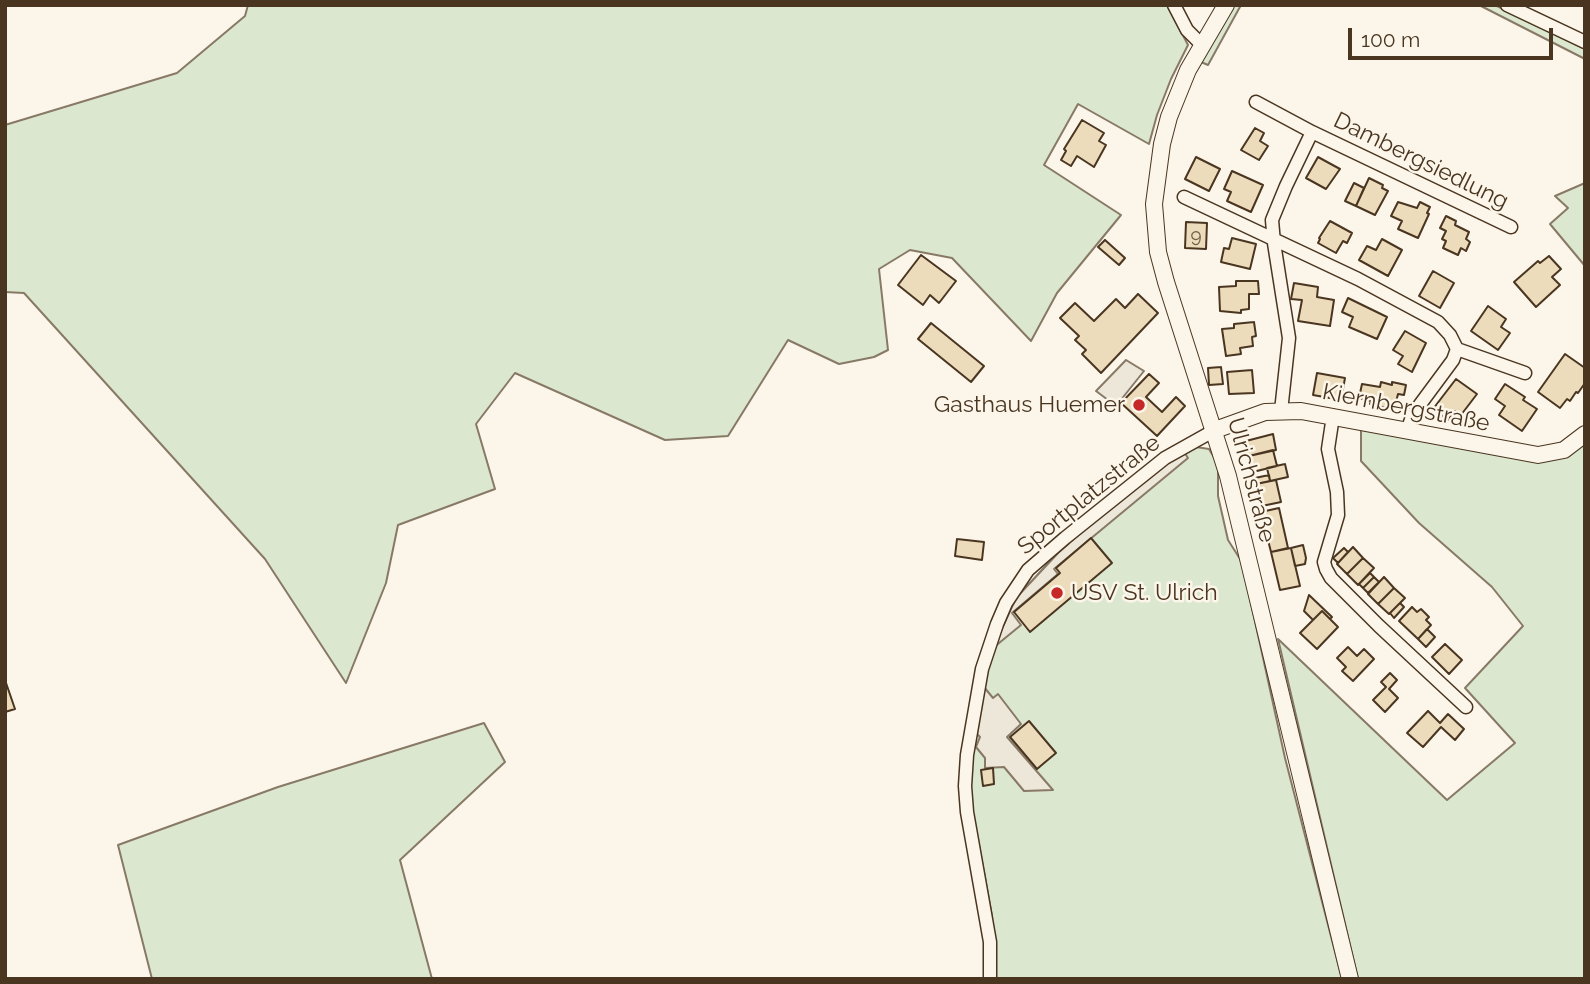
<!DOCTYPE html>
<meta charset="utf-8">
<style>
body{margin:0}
#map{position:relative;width:1590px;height:984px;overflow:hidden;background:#fbf6e9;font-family:Raleway,sans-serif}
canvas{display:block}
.frame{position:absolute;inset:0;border:7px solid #4a3520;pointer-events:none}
.scale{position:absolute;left:1348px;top:28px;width:205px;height:32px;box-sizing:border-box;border:4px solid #4a3520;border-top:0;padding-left:9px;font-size:21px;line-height:24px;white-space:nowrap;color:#4a3520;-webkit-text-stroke:5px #fbf6e9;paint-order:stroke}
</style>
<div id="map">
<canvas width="1590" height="984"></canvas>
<div class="frame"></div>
<div class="scale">100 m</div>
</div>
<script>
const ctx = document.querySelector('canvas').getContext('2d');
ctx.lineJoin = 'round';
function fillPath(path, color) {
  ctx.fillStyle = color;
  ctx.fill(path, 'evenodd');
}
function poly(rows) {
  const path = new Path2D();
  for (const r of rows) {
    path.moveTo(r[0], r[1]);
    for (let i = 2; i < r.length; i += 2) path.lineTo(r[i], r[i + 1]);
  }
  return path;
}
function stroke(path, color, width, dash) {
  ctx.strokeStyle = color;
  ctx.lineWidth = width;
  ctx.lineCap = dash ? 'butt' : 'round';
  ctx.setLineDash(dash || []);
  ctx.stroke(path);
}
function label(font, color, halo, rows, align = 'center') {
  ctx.font = font + ' Raleway,sans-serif';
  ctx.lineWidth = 5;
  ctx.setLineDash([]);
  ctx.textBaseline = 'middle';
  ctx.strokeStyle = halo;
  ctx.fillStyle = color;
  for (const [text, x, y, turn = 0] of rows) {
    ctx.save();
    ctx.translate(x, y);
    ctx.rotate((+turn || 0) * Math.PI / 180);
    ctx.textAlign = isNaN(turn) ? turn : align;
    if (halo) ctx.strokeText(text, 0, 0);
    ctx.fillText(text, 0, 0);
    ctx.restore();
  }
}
const green = poly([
 [248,5,1167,5,1188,45,1171,79,1157,115,1149,144,1078,104,1044,165,1121,215,1057,293,1031,341,952,258,910,250,879,269,888,350,874,357,839,364,788,340,728,436,665,440,515,373,476,424,495,489,398,525,386,583,346,683,265,559,24,293,5,292,5,125,177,73,245,16,248,5],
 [1234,5,1241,5,1208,65,1201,62,1234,5],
 [1479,5,1495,5,1585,49,1585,59,1479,5],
 [1585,183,1585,266,1550,224,1568,208,1555,196,1585,183],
 [1361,428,1518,458,1585,442,1585,979,1358,979,1278,639,1447,800,1515,743,1465,688,1523,626,1492,587,1419,523,1361,461,1361,428],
 [1196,447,1209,449,1218,464,1218,496,1228,540,1242,562,1285,758,1342,979,995,979,992,916,971,802,970,783,974,738,986,669,1016,598,1059,552,1141,480,1196,447],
 [484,723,505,762,400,860,432,979,152,979,118,845,278,787,484,723]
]);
fillPath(green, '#dce7d0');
stroke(green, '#887966', 2);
const parking = poly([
 [1126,360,1144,371,1116,406,1096,391,1126,360],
 [1184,452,1188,458,1054,569,1058,574,1012,613,1021,625,993,648,1016,598,1059,552,1141,480,1184,452],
 [984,687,993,698,998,694,1021,724,1007,737,1053,790,1024,791,1004,767,985,768,985,758,976,747,980,737,977,734,984,687]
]);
fillPath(parking, '#ede7d9');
stroke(parking, '#887966', 2);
const building = poly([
 [1082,120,1104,133,1099,141,1106,145,1094,167,1077,156,1071,166,1061,160,1066,151,1064,149,1082,120],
 [1255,128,1264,133,1260,141,1268,146,1259,160,1241,150,1255,128],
 [1196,157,1220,169,1209,191,1185,179,1196,157],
 [1318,157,1340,169,1326,189,1306,178,1318,157],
 [1232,171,1263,185,1251,212,1227,201,1231,192,1224,189,1232,171],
 [1369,178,1383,185,1382,188,1388,191,1375,215,1356,206,1369,178],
 [1354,183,1364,188,1356,206,1345,201,1354,183],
 [1398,202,1417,208,1420,202,1430,207,1427,213,1429,214,1418,238,1398,229,1402,221,1391,216,1398,202],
 [1446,216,1456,221,1455,225,1469,232,1466,239,1470,242,1466,251,1461,248,1458,255,1443,248,1446,241,1442,239,1446,231,1440,228,1446,216],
 [1330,221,1352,233,1347,243,1343,241,1336,253,1318,243,1320,239,1319,238,1330,221],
 [1186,222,1207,223,1206,249,1185,248,1186,222],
 [1232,238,1256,244,1250,269,1221,262,1224,248,1229,249,1232,238],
 [1382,239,1402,250,1388,276,1359,260,1367,246,1376,250,1382,239],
 [1105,240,1125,258,1119,265,1098,247,1105,240],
 [921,255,956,281,939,303,930,295,923,305,898,285,921,255],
 [1549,256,1561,269,1552,277,1560,285,1536,307,1514,282,1538,261,1540,263,1549,256],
 [1433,271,1454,283,1440,308,1419,296,1433,271],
 [1236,281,1258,281,1259,294,1249,294,1249,309,1241,310,1241,313,1220,311,1219,287,1236,286,1236,281],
 [1294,283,1318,287,1317,297,1334,300,1330,326,1298,321,1302,300,1291,299,1294,283],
 [1138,294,1158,313,1101,373,1082,354,1086,350,1075,340,1079,336,1060,318,1075,303,1094,321,1116,299,1125,308,1138,294],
 [1348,298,1387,317,1377,339,1349,327,1353,317,1342,312,1348,298],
 [1488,306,1506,319,1501,327,1510,333,1498,350,1471,331,1488,306],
 [1254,322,1256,336,1252,337,1253,346,1240,348,1241,354,1226,356,1222,329,1234,328,1234,324,1254,322],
 [931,323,984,366,971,382,918,339,931,323],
 [1405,331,1426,343,1412,372,1398,364,1403,356,1393,350,1405,331],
 [1565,354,1585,368,1585,383,1578,393,1576,392,1570,401,1567,399,1560,408,1538,392,1565,354],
 [1221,367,1223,384,1209,385,1208,368,1221,367],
 [1252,370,1254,393,1229,394,1227,372,1252,370],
 [1317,373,1345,378,1341,400,1313,395,1317,373],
 [1149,374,1159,383,1146,397,1162,412,1176,397,1185,406,1157,436,1121,403,1149,374],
 [1456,379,1477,394,1461,415,1455,411,1448,420,1433,409,1456,379],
 [1381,382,1392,385,1392,382,1406,385,1404,395,1398,394,1394,410,1370,404,1371,401,1359,398,1362,384,1380,387,1381,382],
 [1505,384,1525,397,1523,400,1537,409,1522,431,1499,415,1505,406,1495,399,1505,384],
 [1273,434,1276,450,1249,456,1246,441,1273,434],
 [1273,450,1277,466,1253,472,1249,456,1273,450],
 [1285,464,1288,477,1270,481,1267,468,1285,464],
 [1269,475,1270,481,1256,484,1255,478,1269,475],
 [1276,480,1281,502,1262,506,1256,484,1276,480],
 [1279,508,1288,548,1271,552,1261,512,1279,508],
 [1091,538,1112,563,1030,632,1014,612,1060,573,1056,568,1091,538],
 [957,539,984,542,982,560,955,556,957,539],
 [1303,545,1306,558,1305,564,1295,566,1291,548,1303,545],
 [1353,547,1363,558,1347,574,1337,564,1353,547],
 [1291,548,1300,586,1280,590,1271,552,1291,548],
 [1344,548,1348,552,1338,563,1333,558,1344,548],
 [1363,558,1374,568,1358,585,1347,574,1363,558],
 [1370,573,1374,577,1363,588,1359,584,1370,573],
 [1374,577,1379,582,1368,593,1363,588,1374,577],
 [1384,577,1394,588,1378,604,1368,594,1384,577],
 [1394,588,1405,598,1389,614,1378,604,1394,588],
 [1309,595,1332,617,1330,619,1322,611,1313,620,1304,611,1309,595],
 [1400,603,1404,607,1394,618,1390,613,1400,603],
 [1412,607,1417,612,1421,609,1429,617,1426,620,1431,625,1418,639,1399,621,1412,607],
 [1322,611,1338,627,1317,649,1300,633,1322,611],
 [1427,629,1435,637,1426,647,1418,639,1427,629],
 [1445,644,1462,660,1449,674,1432,657,1445,644],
 [1348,647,1357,656,1364,649,1374,659,1353,681,1342,671,1346,667,1337,658,1348,647],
 [1390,673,1397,680,1389,689,1398,698,1385,712,1373,700,1386,687,1381,682,1390,673],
 [5,680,15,709,5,712,5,680],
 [1428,711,1440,723,1448,714,1464,729,1455,740,1441,727,1423,747,1407,733,1428,711],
 [1029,721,1056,753,1037,769,1010,737,1029,721],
 [993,768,994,784,983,786,981,770,993,768]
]);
fillPath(building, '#ecdcbc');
stroke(building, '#4a3520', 2);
const minor = poly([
 [1174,5,1187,30,1202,45],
 [1507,5,1585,42],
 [1256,102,1312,132,1511,227],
 [1184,197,1358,279,1438,322,1450,335,1457,349,1453,360,1413,414,1407,431],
 [1457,349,1525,373],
 [1281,411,1289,338,1274,243,1272,220,1286,186,1312,132],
 [1333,416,1328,449,1337,492,1338,515,1324,562,1326,569,1331,578,1379,626,1466,707],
 [990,979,990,942,967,812,965,786,967,755,982,669,997,624,1006,603,1028,570,1065,538,1165,458,1215,430]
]);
const tertiary = poly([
 [1226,5,1188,70,1169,117,1162,144,1154,204,1158,252,1166,282,1228,476,1350,979],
 [1215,430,1265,412,1301,411,1538,455,1564,450,1585,434]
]);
stroke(minor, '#4a3520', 15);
stroke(tertiary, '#4a3520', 18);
stroke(minor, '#fbf6e9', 12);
stroke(tertiary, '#fbf6e9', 16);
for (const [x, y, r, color] of [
 [1139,405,7,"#c62828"],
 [1057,593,7,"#c62828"]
]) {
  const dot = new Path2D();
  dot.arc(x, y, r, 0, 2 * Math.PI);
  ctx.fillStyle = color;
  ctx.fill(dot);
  stroke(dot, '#fbf6e9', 2.5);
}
label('19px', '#725f47', null, [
 ["9",1196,236]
]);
label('23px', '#4a3520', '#fbf6e9', [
 ["Dambergsiedlung",1421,161,26],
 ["Kiernbergstraße",1406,408,11],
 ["Ulrichstraße",1251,480,75],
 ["Sportplatzstraße",1089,495,-39]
]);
label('23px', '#4a3520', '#fbf6e9', [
 ["Gasthaus Huemer",1125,405],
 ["USV St. Ulrich",1071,593,"left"]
], 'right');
</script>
